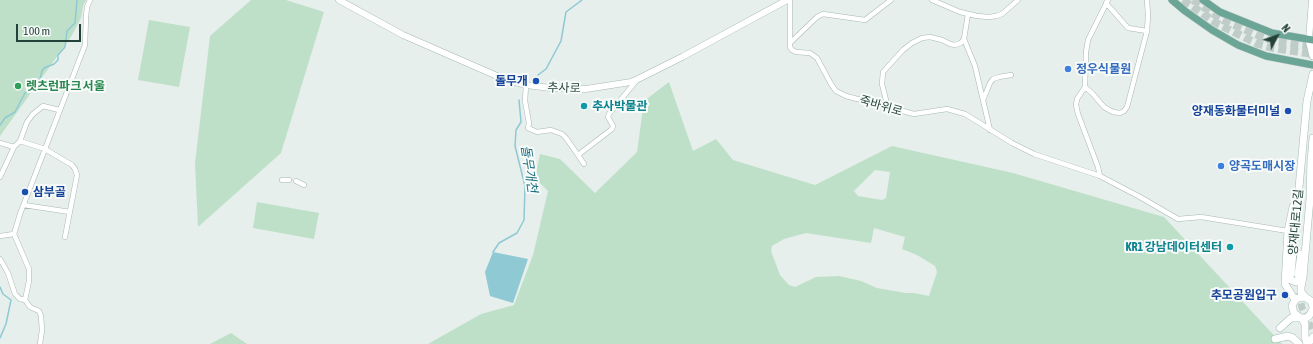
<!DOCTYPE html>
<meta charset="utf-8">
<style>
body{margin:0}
#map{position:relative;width:1313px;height:344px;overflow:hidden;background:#e6efeb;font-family:"Asap Condensed",sans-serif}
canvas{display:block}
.north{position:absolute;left:1257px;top:16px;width:40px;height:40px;-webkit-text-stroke:3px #f7fbf9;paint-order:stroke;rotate:49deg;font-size:11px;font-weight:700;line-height:16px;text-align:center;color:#24423a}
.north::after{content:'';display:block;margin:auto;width:14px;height:18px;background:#24423a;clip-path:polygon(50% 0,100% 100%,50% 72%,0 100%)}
.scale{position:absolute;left:16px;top:24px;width:65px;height:18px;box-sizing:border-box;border:2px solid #24423a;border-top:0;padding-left:5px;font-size:12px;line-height:14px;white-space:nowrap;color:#24423a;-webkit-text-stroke:3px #f7fbf9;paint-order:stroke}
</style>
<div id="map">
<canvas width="1313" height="344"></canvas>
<div class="north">N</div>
<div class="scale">100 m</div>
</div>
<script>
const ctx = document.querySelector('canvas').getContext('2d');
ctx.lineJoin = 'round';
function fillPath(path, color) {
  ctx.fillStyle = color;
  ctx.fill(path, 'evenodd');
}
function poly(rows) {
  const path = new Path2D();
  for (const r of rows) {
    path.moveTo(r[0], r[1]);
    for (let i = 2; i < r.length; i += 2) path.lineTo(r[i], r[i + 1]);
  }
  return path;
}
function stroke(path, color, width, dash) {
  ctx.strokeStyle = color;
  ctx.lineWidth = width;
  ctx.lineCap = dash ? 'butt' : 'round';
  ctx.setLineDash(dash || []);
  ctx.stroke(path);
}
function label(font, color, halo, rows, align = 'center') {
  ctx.font = font + ' "Asap Condensed","Noto Sans KR",sans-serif';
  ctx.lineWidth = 4;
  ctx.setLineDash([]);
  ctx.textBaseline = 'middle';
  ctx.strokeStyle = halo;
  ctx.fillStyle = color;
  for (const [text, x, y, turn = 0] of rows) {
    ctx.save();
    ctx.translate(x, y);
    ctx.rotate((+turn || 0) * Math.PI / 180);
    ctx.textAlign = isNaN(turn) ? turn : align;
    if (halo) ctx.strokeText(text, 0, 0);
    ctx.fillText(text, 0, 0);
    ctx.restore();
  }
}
fillPath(poly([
 [0,0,86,0,83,6,81,18,71,37,0,136],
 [251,0,286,0,324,12,281,153,198,227,195,163,210,36],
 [149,20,190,27,179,87,138,80],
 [669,82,693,151,716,139,733,160,815,185,892,146,1013,173,1164,217,1282,344,428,344,481,314,514,305,533,255,548,191,535,178,540,154,560,159,595,193,637,152,644,101],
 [875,170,890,172,886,198,882,200,858,196,854,191],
 [874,228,905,237,902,249,917,255,935,266,937,272,929,296,914,293,906,293,877,288,861,281,839,276,816,277,795,287,789,285,780,275,771,251,772,246,784,239,806,233,871,243],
 [257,202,319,213,314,239,253,228],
 [231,333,247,344,210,344]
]), '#bfe0c8');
fillPath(poly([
 [493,252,528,259,513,303,490,296,485,272]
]), '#8ec9d4');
stroke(poly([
 [538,75,546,69,561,41,566,12,582,0],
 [0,125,5,118,15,112,25,93,35,86,40,79,42,71,44,68,54,64,58,60,58,55,65,47,67,31,75,23,77,0],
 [493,252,499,243,517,233,524,220,525,186,515,146,516,130,521,122,519,100],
 [0,287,3,294,11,300,6,324,0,338]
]), '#8ec9d4', 1.5);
stroke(poly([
 [1299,293,1302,308,1313,332]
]), '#bfccc8', 7, [7, 3.5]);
stroke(poly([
 [1183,0,1218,24,1258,44,1273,48,1313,54],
 [1193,0,1223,20,1262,37,1273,41,1313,46]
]), '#bfccc8', 8, [8, 4]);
const minor = poly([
 [790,0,790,47,792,50,796,52,810,53,817,58,831,84,836,91,846,96,914,114,947,109,965,114,1012,143,1034,154,1100,176,1140,197,1178,219,1201,217,1288,231],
 [932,0,960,12,977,16,989,17,996,16,1002,14,1018,0],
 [1106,3,1128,28,1147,31],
 [968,14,964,39,975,66,990,130],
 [790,43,817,17,823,14,865,20,891,0],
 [526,85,525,101,529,123,528,128,537,132,551,130,562,134,566,138,578,155,612,129,613,126,608,117,609,114,637,80],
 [1085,87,1092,93,1104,107,1113,112,1120,113,1124,111,1127,107,1147,31,1148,15,1147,0],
 [983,100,990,83,993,79,999,77,1011,75],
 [888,108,882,84,883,72,903,50,912,43,922,38,930,37,942,40,950,44,955,45,961,43,964,39],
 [20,141,45,149,72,165,75,169,77,175,65,237],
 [0,143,14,147],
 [578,155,584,164],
 [1100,176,1098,167,1078,114,1076,105,1077,99,1085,87,1086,52,1088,40,1108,0],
 [0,177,14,147,20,141,27,122,33,114,43,106,59,110],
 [282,180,289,180],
 [296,181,304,185],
 [24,205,70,212],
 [0,236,14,234],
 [0,259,8,273,15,294,20,299,25,300,30,307,39,311,41,316,42,330,40,344],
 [25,300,29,281,29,269,14,234,20,214,85,45,86,17,87,7,90,0]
]);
const tertiary = poly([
 [339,0,403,35,481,69,504,79,526,85,551,88,586,89,631,82,638,79,682,57,787,0],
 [1309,40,1312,0]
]);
const secondary = poly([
 [1309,40,1313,56],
 [1311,158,1310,199,1303,277,1301,287,1301,292,1305,297,1311,301,1313,307],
 [1311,162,1313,138],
 [1293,207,1288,231,1285,284,1295,300],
 [1291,274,1307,101,1313,74],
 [1286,275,1289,279,1296,282,1301,280,1303,277],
 [1298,275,1301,254],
 [1305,297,1298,298,1295,300,1292,306,1294,313,1302,319,1305,324,1305,337,1307,344],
 [1280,328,1291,318,1306,318,1309,316,1313,309],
 [1275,339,1288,336,1293,338,1299,344],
 [1308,344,1313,337]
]);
const primary = poly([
 [1172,0,1185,11,1212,30,1238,45,1266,56,1313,65],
 [1203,0,1220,12,1272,33,1313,40]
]);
stroke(minor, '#a8b8b2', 5.5);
stroke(tertiary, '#a8b8b2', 7);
stroke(secondary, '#a4bbb3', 8);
stroke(primary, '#c2cac8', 8);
stroke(minor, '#fff', 4.5);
stroke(tertiary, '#fff', 6);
stroke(secondary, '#fff', 7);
stroke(primary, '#6aa596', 7);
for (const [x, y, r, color] of [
 [1068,69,4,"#3f7fe0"],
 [536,81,4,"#1a4fb4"],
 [18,86,4,"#2e9e5b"],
 [584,106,4,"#0f9aa8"],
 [1288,111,4,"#1a4fb4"],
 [1221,166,4,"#3f7fe0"],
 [25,192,4,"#1a4fb4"],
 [1230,247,4,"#0f9aa8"],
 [1285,295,4,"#1a4fb4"]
]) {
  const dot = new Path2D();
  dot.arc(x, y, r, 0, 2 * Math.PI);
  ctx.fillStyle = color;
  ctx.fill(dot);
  stroke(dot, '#f7fbf9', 1.5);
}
label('bold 12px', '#366cbe', '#f7fbf9', [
 ["정우식물원",1076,69],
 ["양곡도매시장",1229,166]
], 'left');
label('bold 12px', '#164399', '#f7fbf9', [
 ["돌무개",528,81],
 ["양재동화물터미널",1280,111],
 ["삼부골",33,192,"left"],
 ["추모공원입구",1277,295]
], 'right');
label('bold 12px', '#27864d', '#f7fbf9', [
 ["렛츠런파크 서울",26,86]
], 'left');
label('12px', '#24423a', '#f7fbf9', [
 ["추사로",564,88,2],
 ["죽바위로",881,106,16],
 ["양재대로12길",1296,222,-85]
]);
label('bold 12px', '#0d838f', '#f7fbf9', [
 ["추사박물관",592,106],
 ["KR1 강남데이터센터",1222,247,"right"]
], 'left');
label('italic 13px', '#1c6f80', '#f7fbf9', [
 ["돌무개천",529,169,81]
]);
</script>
